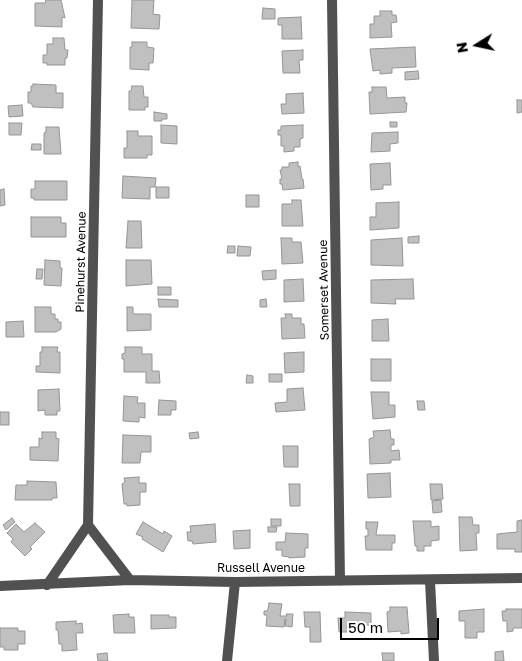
<!DOCTYPE html>
<style>
body{margin:0}
#map{position:relative;width:522px;height:661px;overflow:hidden;background:#fff;font-family:"Golos Text",sans-serif}
canvas{display:block}
.north{position:absolute;left:452px;top:20px;width:50px;height:50px;-webkit-text-stroke:4px #fff;paint-order:stroke;rotate:260deg;font-size:14px;font-weight:700;line-height:20px;text-align:center;color:#000}
.north::after{content:'';display:block;margin:auto;width:18px;height:22px;background:#000;clip-path:polygon(50% 0,100% 100%,50% 72%,0 100%)}
.scale{position:absolute;left:340px;top:618px;width:99px;height:22px;box-sizing:border-box;border:2px solid #000;border-top:0;padding-left:6px;font-size:15px;line-height:18px;white-space:nowrap;color:#000;-webkit-text-stroke:4px #fff;paint-order:stroke}
</style>
<div id="map">
<canvas width="522" height="661"></canvas>
<div class="north">N</div>
<div class="scale">50 m</div>
</div>
<script>
const ctx = document.querySelector('canvas').getContext('2d');
ctx.lineJoin = 'round';
function fillPath(path, color) {
  ctx.fillStyle = color;
  ctx.fill(path, 'evenodd');
}
function poly(rows) {
  const path = new Path2D();
  for (const r of rows) {
    path.moveTo(r[0], r[1]);
    for (let i = 2; i < r.length; i += 2) path.lineTo(r[i], r[i + 1]);
  }
  return path;
}
function stroke(path, color, width, dash) {
  ctx.strokeStyle = color;
  ctx.lineWidth = width;
  ctx.lineCap = dash ? 'butt' : 'round';
  ctx.setLineDash(dash || []);
  ctx.stroke(path);
}
function label(font, color, halo, rows, align = 'center') {
  ctx.font = font + ' "Golos Text",sans-serif';
  ctx.lineWidth = 4.5;
  ctx.setLineDash([]);
  ctx.textBaseline = 'middle';
  ctx.strokeStyle = halo;
  ctx.fillStyle = color;
  for (const [text, x, y, turn = 0] of rows) {
    ctx.save();
    ctx.translate(x, y);
    ctx.rotate((+turn || 0) * Math.PI / 180);
    ctx.textAlign = isNaN(turn) ? turn : align;
    if (halo) ctx.strokeText(text, 0, 0);
    ctx.fillText(text, 0, 0);
    ctx.restore();
  }
}
const building = poly([
 [46,0,61,0,65,18,62,17,62,27,35,26,35,3,45,3,46,0],
 [132,0,154,0,153,14,160,15,159,29,131,28,132,0],
 [263,8,275,9,275,19,262,19,263,8],
 [380,11,392,11,392,15,396,15,397,22,391,23,392,37,370,38,370,24,374,24,374,16,380,16,380,11],
 [301,17,302,39,282,39,282,25,278,25,278,18,301,17],
 [53,38,64,38,65,50,68,50,67,58,65,58,65,65,47,65,47,63,43,63,43,55,47,55,47,44,53,44,53,38],
 [132,42,147,42,147,47,154,48,153,63,149,63,149,70,130,69,130,47,132,47,132,42],
 [415,47,416,67,392,68,392,73,380,74,380,70,373,71,370,49,415,47],
 [303,50,303,60,299,60,300,73,283,73,282,51,303,50],
 [418,71,419,79,405,80,405,72,418,71],
 [33,84,56,85,56,93,63,93,63,108,33,107,31,103,28,103,28,92,31,92,31,86,33,86,33,84],
 [132,86,143,86,144,97,148,97,148,107,145,107,145,110,129,110,129,91,131,91,132,86],
 [372,87,386,87,387,98,405,97,405,103,407,103,406,112,370,114,369,92,372,92,372,87],
 [303,93,304,113,282,114,281,104,286,104,286,94,303,93],
 [517,100,522,100,522,112,517,113,517,100],
 [22,105,23,116,9,117,8,106,22,105],
 [154,112,167,114,167,119,162,119,162,121,154,121,154,112],
 [390,122,397,122,397,127,390,127,390,122],
 [9,123,22,123,21,135,9,135,9,123],
 [161,125,177,126,177,144,161,143,161,125],
 [303,125,303,138,300,139,300,147,294,147,294,151,284,152,284,146,281,146,281,135,278,135,278,130,281,130,281,126,303,125],
 [46,127,59,127,61,154,44,154,44,133,46,132,46,127],
 [127,131,138,131,138,136,152,136,152,155,147,155,147,158,124,158,124,148,127,148,127,131],
 [398,132,398,143,390,144,390,151,371,152,372,133,398,132],
 [32,144,41,144,41,150,31,150,32,144],
 [298,162,298,167,300,166,302,179,303,179,304,188,283,190,282,184,280,184,280,179,282,179,280,170,282,170,282,167,289,167,289,163,298,162],
 [390,163,391,185,383,185,383,189,371,190,370,164,390,163],
 [123,176,156,178,155,187,150,187,150,199,122,198,123,176],
 [35,181,67,181,67,200,34,200,34,198,31,198,31,189,35,189,35,181],
 [156,187,169,187,169,198,156,198,156,187],
 [4,189,5,205,0,206,0,190,4,189],
 [246,195,259,195,259,207,246,207,246,195],
 [292,200,301,200,303,226,282,226,282,204,292,204,292,200],
 [399,202,399,228,370,230,370,217,376,217,376,203,399,202],
 [31,217,61,217,61,223,66,223,66,237,31,237,31,217],
 [128,221,141,221,142,248,126,248,128,221],
 [419,236,419,243,408,243,408,237,419,236],
 [281,238,292,238,292,242,301,242,303,263,282,264,281,238],
 [402,238,403,266,371,265,371,240,402,238],
 [228,246,235,246,235,253,227,253,228,246],
 [238,246,251,247,250,256,237,256,238,246],
 [45,260,60,261,60,268,62,268,61,286,44,285,45,260],
 [126,260,151,260,152,284,126,286,126,260],
 [37,269,43,269,42,279,36,279,37,269],
 [276,270,276,279,263,280,262,271,276,270],
 [303,279,304,301,284,302,284,280,303,279],
 [413,279,414,299,395,299,396,304,371,303,371,280,413,279],
 [158,287,171,287,171,295,158,295,158,287],
 [158,299,178,300,178,307,159,307,158,299],
 [266,299,267,307,260,307,260,300,266,299],
 [35,307,51,307,51,314,55,314,55,319,58,319,58,322,61,322,61,329,56,332,35,332,35,307],
 [127,307,133,307,133,314,151,314,151,330,127,331,127,307],
 [285,314,292,314,292,318,301,318,301,324,304,324,305,338,282,339,281,318,286,318,285,314],
 [388,319,389,341,372,341,372,320,388,319],
 [23,321,24,337,6,337,6,322,23,321],
 [42,347,58,347,57,352,60,352,60,373,36,372,36,366,40,366,40,352,42,352,42,347],
 [125,347,142,347,142,354,152,354,152,371,159,371,160,383,146,383,146,372,124,372,124,359,122,359,122,354,125,353,125,347],
 [304,352,304,372,285,373,284,353,304,352],
 [371,359,391,359,391,381,371,381,371,359],
 [269,374,282,374,282,382,269,382,269,374],
 [247,375,253,376,253,383,246,383,247,375],
 [303,388,305,410,276,412,275,403,287,402,287,389,303,388],
 [59,389,60,411,57,411,57,415,45,415,45,410,38,411,38,390,59,389],
 [371,392,389,392,389,405,395,405,395,417,373,419,371,392],
 [124,396,138,397,137,403,145,403,145,418,139,417,139,422,123,421,124,396],
 [159,400,176,401,176,410,171,410,171,415,158,415,159,400],
 [417,401,424,401,425,410,418,410,417,401],
 [0,412,9,412,9,425,0,425,0,412],
 [390,430,391,439,394,439,394,445,391,445,391,451,399,450,400,460,391,460,391,463,370,464,369,439,374,437,373,431,390,430],
 [42,432,56,432,56,438,59,439,58,461,30,460,30,447,39,447,39,438,42,439,42,432],
 [198,432,199,438,190,439,189,433,198,432],
 [123,435,151,436,151,452,141,452,140,463,122,463,123,435],
 [283,446,298,446,298,467,284,467,283,446],
 [390,473,391,497,368,498,367,474,390,473],
 [139,477,139,483,146,483,146,492,140,492,140,505,127,506,127,504,124,504,122,484,125,482,124,478,139,477],
 [27,481,56,482,57,498,52,498,52,500,15,500,16,485,27,485,27,481],
 [289,484,300,484,300,506,290,506,289,484],
 [430,484,442,484,443,499,431,500,430,484],
 [441,500,442,512,433,513,432,501,441,500],
 [459,517,472,517,473,525,479,525,479,533,476,533,477,550,460,551,459,517],
 [12,518,15,522,6,530,3,525,12,518],
 [271,519,281,519,281,526,271,526,271,519],
 [522,520,522,552,515,552,515,549,497,549,497,534,517,532,517,521,522,520],
 [413,521,431,521,431,527,439,526,439,540,431,541,431,546,424,546,424,551,417,551,417,546,415,546,413,521],
 [143,522,163,534,164,531,172,536,163,552,142,539,143,537,136,534,143,522],
 [366,522,378,522,376,535,395,535,395,543,392,543,392,550,366,550,365,536,368,536,368,529,366,529,366,522],
 [35,523,45,532,30,547,32,549,25,556,11,542,13,539,7,533,16,524,24,532,35,523],
 [215,524,216,542,193,544,192,541,188,541,187,532,191,532,190,526,215,524],
 [268,527,277,527,276,532,268,532,268,527],
 [250,530,250,548,234,549,233,531,250,530],
 [286,533,308,534,308,548,305,548,305,557,289,558,289,557,282,556,282,550,276,550,276,542,285,542,286,533],
 [269,603,282,604,280,616,287,616,286,614,293,614,292,627,285,626,286,619,285,619,284,627,266,626,267,615,264,615,264,611,267,611,268,609,269,603],
 [390,607,407,607,409,633,401,634,401,631,388,632,387,612,390,611,390,607],
 [484,609,484,632,477,632,477,638,465,638,465,621,459,621,459,611,484,609],
 [506,609,522,609,522,628,513,628,513,631,507,632,507,621,503,621,502,611,506,611,506,609],
 [304,612,320,612,321,642,310,642,310,627,305,627,304,612],
 [345,612,371,613,371,625,347,626,347,632,339,632,338,618,345,618,345,612],
 [129,614,129,617,134,617,135,633,114,633,113,615,129,614],
 [151,615,169,615,169,617,176,617,176,628,151,629,151,615],
 [76,621,76,624,82,623,83,633,76,633,77,650,62,651,62,644,59,644,58,630,56,630,56,622,76,621],
 [0,628,18,628,18,631,25,631,25,644,18,644,18,650,4,650,4,647,0,647,0,628],
 [503,651,504,661,495,661,495,652,503,651],
 [107,653,108,661,98,661,97,654,107,653],
 [382,653,394,653,394,661,383,661,382,653]
]);
fillPath(building, '#c0c0c0');
stroke(building, '#959595', 1);
stroke(poly([
 [332,0,340,581],
 [88,525,130,580],
 [430,581,434,661],
 [47,585,88,525,98,0],
 [0,586,130,580,235,582,522,578],
 [227,661,235,582]
]), '#515151', 10);
label('12px', '#000', '#fff', [
 ["Pinehurst Avenue",81,262,-89],
 ["Somerset Avenue",324,290,-91],
 ["Russell Avenue",261,568]
]);
</script>
